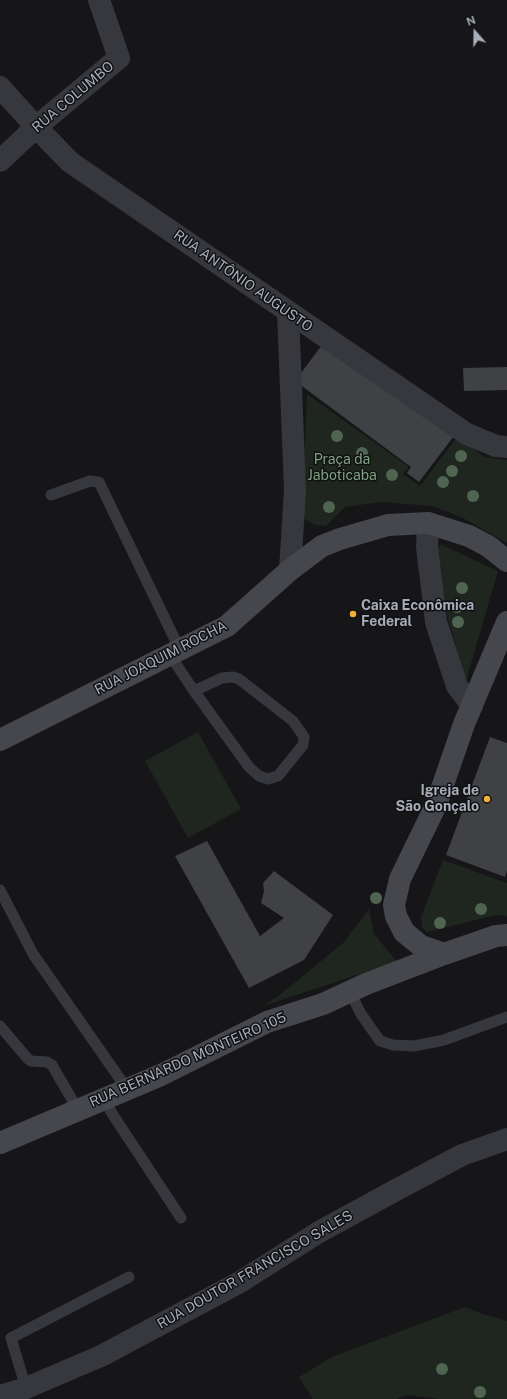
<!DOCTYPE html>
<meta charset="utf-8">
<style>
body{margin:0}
#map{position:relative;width:507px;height:1399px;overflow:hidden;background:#161618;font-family:"Public Sans",sans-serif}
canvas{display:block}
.north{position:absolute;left:455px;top:12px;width:40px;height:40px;-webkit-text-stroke:3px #111113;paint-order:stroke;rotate:340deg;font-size:11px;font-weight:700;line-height:16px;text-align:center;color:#a8adb8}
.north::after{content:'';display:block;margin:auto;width:14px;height:18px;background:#a8adb8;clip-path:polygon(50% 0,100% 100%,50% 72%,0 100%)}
</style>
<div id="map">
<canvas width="507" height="1399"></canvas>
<div class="north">N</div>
</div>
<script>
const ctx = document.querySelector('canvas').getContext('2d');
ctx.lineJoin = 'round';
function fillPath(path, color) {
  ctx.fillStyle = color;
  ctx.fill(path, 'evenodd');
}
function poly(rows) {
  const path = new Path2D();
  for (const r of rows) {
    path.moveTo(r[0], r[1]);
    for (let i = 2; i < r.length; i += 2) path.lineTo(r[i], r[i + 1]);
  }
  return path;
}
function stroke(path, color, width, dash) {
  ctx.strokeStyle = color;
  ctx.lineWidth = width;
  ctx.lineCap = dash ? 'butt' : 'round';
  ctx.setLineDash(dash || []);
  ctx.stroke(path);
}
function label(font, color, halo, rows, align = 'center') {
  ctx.font = font + ' "Public Sans",sans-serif';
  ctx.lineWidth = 3;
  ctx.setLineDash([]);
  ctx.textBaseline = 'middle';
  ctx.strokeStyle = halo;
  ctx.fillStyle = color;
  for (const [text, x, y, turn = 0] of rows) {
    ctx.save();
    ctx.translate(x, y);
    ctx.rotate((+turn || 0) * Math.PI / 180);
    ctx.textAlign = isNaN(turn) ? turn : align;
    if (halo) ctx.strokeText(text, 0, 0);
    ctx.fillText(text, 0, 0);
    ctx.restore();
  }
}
fillPath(poly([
 [307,394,409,467,403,474,420,486,457,437,485,457,507,460,507,543,461,517,432,506,381,502,345,507,326,526,315,525,302,517],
 [442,545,498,571,466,681,444,604,437,547],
 [198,732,241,809,188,838,145,761],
 [443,860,507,883,507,916,496,915,427,932,422,927,421,917],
 [369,909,374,934,397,962,263,1006,281,994,343,943],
 [465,1307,480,1313,507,1321,507,1399,440,1399,406,1395,397,1399,313,1399,299,1377,332,1357]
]), '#1e261f');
fillPath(poly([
 [325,341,454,436,419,482,407,473,411,467,295,381],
 [507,367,507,390,464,391,463,368],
 [490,737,507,743,507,871,505,877,446,855],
 [207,841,260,936,284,918,261,903,264,891,263,883,274,871,333,915,304,960,249,988,175,856]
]), '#404145');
stroke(poly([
 [51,495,90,481,99,482,180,650],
 [170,655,194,691,249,767,259,776,268,779,278,776,303,745,304,737,293,721,239,679,233,677,222,678,194,691],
 [0,890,33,954,127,1089],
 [350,992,361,1014,380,1041,393,1045,414,1046,444,1040,507,1017],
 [0,1026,28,1059,31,1061,47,1062,52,1065,78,1110],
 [104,1099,113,1115,181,1218],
 [26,1388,11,1338,129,1277]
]), '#37383d', 11);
stroke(poly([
 [0,87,36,127,70,162,467,434,496,446,507,447],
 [0,161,36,127,119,58,99,0],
 [288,312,295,490,290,570],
 [428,523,427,547,436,622,457,686,472,706],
 [0,1396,26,1388,101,1356,240,1282,319,1232,396,1190,462,1155,507,1139]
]), '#37383d', 22);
stroke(poly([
 [0,740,227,626,290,570,322,546,340,539,388,525,428,523,469,536,488,546,507,561],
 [444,954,421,946,404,932,396,916,394,905,400,879,436,805,464,724,507,622],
 [0,1143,161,1075,267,1022,323,1004,366,984,444,954,496,936,507,935]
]), '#45474d', 22);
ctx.fillStyle = '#506452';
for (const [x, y] of [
 [337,436],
 [362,453],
 [461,456],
 [452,471],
 [392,475],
 [443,482],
 [473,496],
 [329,507],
 [462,588],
 [457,607],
 [458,622],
 [376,898],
 [481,909],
 [440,923],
 [442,1369],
 [480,1392]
]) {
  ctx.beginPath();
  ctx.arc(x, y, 6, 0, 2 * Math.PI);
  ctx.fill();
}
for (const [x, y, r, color] of [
 [353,614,4,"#f2b134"],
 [487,799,4,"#f2b134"]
]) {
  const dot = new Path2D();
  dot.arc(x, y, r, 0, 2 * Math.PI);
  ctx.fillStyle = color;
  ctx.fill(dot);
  stroke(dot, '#111113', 1.5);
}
label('14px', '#a8adb8', '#111113', [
 ["RUA COLUMBO",73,97,-40],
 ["RUA ANTÔNIO AUGUSTO",243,281,35],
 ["RUA JOAQUIM ROCHA",161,658,-27],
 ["RUA BERNARDO MONTEIRO 105",188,1060,-24],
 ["RUA DOUTOR FRANCISCO SALES",255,1270,-30]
]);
label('14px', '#7fa381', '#111113', [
 ["Praça da",342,460],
 ["Jaboticaba",342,476]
]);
label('bold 14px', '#a8adb8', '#111113', [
 ["Caixa Econômica",361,606],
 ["Federal",361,622],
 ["Igreja de",479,791,"right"],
 ["São Gonçalo",479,807,"right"]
], 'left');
</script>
